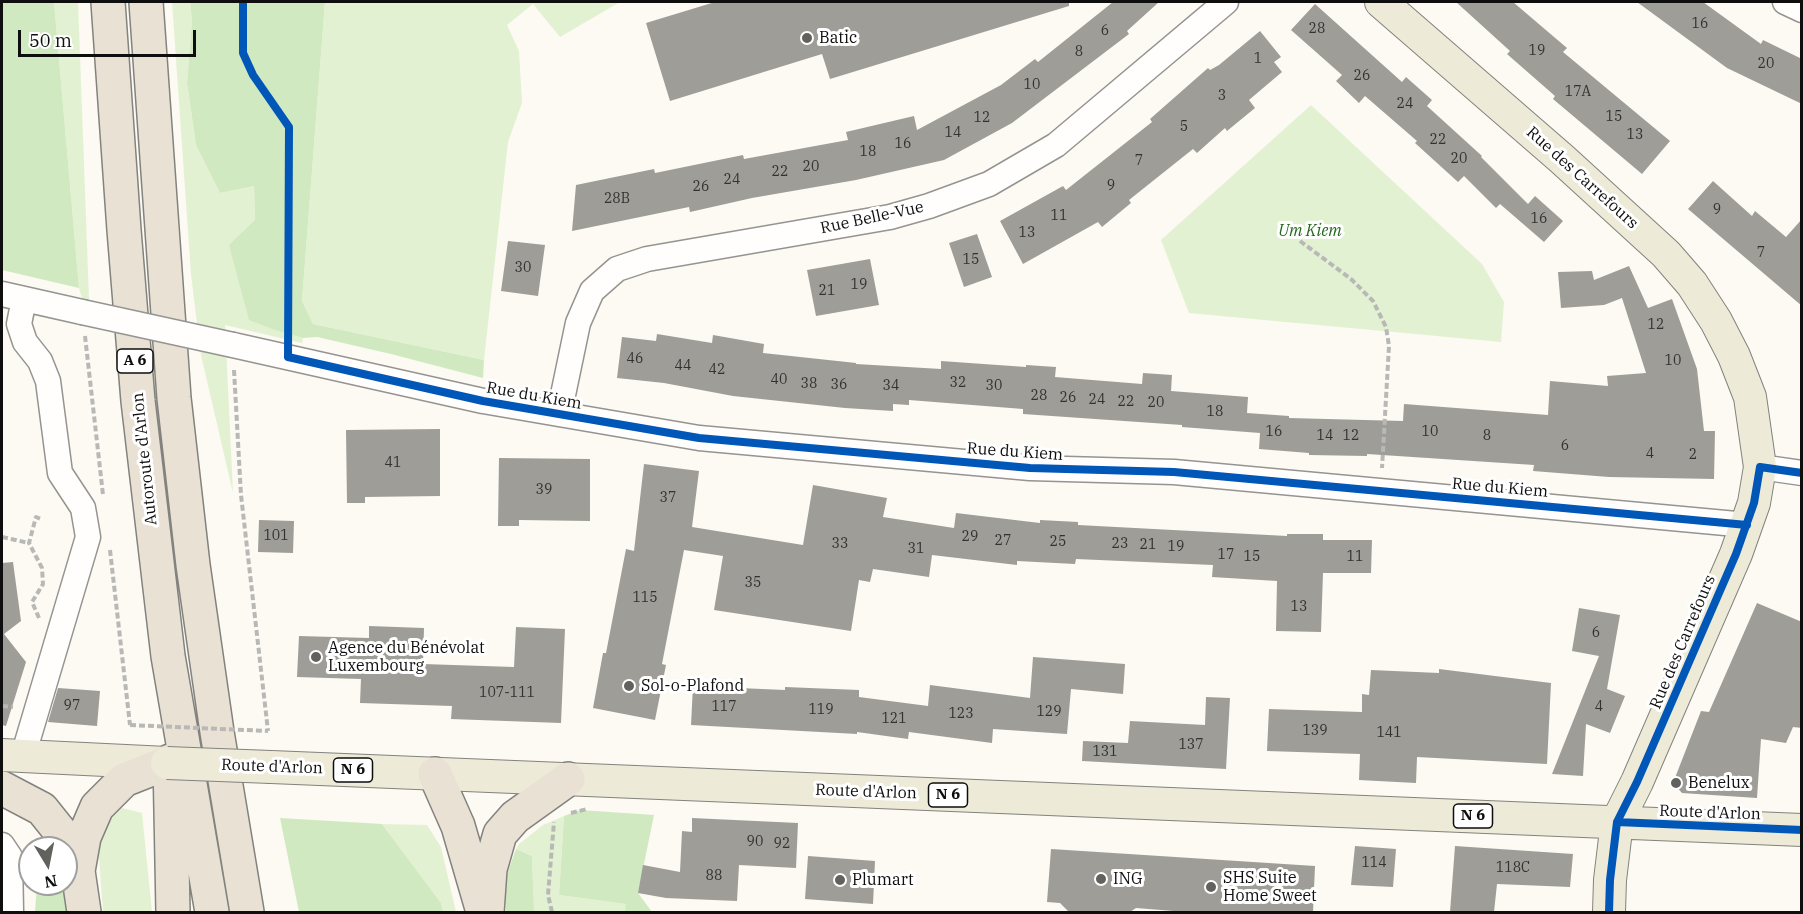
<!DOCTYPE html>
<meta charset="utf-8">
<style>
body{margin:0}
#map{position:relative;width:1803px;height:914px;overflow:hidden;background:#fcfaf2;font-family:"IBM Plex Serif",serif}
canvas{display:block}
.frame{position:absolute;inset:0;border:3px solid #0e0e0e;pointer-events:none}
.north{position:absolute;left:18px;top:836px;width:60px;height:60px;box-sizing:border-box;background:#fff;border:2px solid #9f9f9f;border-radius:50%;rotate:170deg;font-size:16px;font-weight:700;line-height:24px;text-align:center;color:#0e0e0e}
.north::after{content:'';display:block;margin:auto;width:21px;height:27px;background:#61615e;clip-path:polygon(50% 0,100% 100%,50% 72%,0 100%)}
.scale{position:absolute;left:18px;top:30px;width:178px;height:27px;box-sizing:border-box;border:3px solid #0e0e0e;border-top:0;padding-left:8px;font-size:18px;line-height:21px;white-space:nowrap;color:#0e0e0e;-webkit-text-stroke:4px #fff;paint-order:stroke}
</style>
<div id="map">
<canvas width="1803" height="914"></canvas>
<div class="frame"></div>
<div class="north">N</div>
<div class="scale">50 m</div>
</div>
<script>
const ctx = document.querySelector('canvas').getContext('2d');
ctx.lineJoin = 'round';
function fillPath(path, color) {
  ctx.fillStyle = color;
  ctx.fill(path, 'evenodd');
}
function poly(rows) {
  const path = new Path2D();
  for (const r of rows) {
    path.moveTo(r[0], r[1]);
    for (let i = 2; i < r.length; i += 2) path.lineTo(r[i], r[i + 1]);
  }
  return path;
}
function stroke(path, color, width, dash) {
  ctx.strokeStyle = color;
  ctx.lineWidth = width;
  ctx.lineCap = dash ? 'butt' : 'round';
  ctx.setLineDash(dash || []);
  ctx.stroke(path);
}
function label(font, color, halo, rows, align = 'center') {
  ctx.font = font + ' "IBM Plex Serif",serif';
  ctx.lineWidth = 6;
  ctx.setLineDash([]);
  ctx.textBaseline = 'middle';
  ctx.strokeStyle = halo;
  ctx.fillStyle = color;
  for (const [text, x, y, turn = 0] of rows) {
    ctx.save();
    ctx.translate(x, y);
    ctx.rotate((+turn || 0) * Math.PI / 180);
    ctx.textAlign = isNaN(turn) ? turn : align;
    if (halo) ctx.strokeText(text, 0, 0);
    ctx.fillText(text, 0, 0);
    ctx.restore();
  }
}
fillPath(poly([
 [54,2,78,2,90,326,79,288],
 [172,2,190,2,192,21,187,83,196,145,220,193,254,186,255,220,278,331,303,338,302,343,225,325,233,493,201,355,191,274],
 [325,2,620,2,560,37,533,4,507,25,519,51,522,103,508,142,484,360,313,324,302,301],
 [1311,105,1482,264,1504,302,1501,342,1189,313,1161,240],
 [118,807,142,813,152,912,103,912,98,842],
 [564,816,559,895,627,904,625,912,534,912,532,856,516,849,519,844,543,825],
 [382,824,427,825,441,847,456,912,443,912,441,903]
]), '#e2f1d2');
fillPath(poly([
 [2,2,54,2,79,288,2,270],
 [190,2,325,2,302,301,313,324,484,360,483,378,391,354,317,337,303,338,278,331,249,320,229,245,255,220,254,186,220,193,196,145,187,83,192,21],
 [580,810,654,815,638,893,652,912,625,912,626,904,559,895,564,816],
 [280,818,382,824,441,903,443,912,299,912],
 [516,849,532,856,534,912,506,912,504,883],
 [37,884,63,884,67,912,35,912]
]), '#d1e9c0');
fillPath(poly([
 [715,2,1069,2,1069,6,830,79,822,54,670,101,646,23],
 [1113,2,1159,2,1127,31,1129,34,1012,123,944,160,856,180,752,198,690,212,689,207,572,231,576,185,654,169,655,173,743,155,744,159,848,140,846,132,914,116,917,130,1001,85,1035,59,1038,62],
 [1456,2,1513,2,1567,48,1563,52,1670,141,1642,174,1553,99,1555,96,1507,54,1510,51],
 [1637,2,1703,2,1761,44,1763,40,1802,59,1802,104,1727,68],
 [1315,4,1402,82,1406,77,1432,100,1427,106,1482,156,1481,157,1528,204,1535,196,1563,221,1544,242,1500,204,1496,208,1464,176,1458,182,1415,143,1417,141,1365,96,1359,103,1336,81,1342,75,1291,30],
 [1260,31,1281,57,1274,62,1282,72,1249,100,1255,108,1227,131,1225,128,1197,153,1193,149,1129,200,1131,203,1102,227,1098,222,1023,264,1000,221,1063,186,1066,190,1152,122,1150,119,1208,68,1210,70,1219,65],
 [1713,181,1752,216,1755,211,1786,237,1802,219,1802,306,1688,209],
 [977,234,992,277,964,287,949,243],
 [508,241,545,245,538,296,501,291],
 [870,259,879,305,816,316,807,270],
 [1629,266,1648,308,1672,299,1697,369,1704,431,1715,431,1714,479,1609,477,1533,471,1534,465,1367,454,1367,456,1309,455,1309,453,1259,449,1260,433,1182,427,1182,425,1023,414,1023,409,909,400,909,405,893,404,893,411,845,408,733,396,664,383,617,378,622,337,656,341,657,334,712,343,713,335,764,344,763,353,856,363,856,364,941,369,941,361,1026,367,1026,365,1056,367,1055,377,1142,384,1143,373,1172,375,1171,391,1248,397,1247,413,1289,416,1289,418,1403,421,1404,404,1548,415,1550,381,1608,386,1607,376,1646,373,1622,298,1604,305,1561,308,1558,272,1592,271,1594,280],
 [440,429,440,496,365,497,365,503,347,503,346,430],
 [499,458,590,459,590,521,519,520,519,526,498,526],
 [644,464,699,471,692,527,803,545,813,485,887,498,883,517,954,528,956,513,1040,523,1040,520,1078,522,1078,525,1287,536,1287,534,1323,534,1323,540,1372,540,1371,573,1323,573,1321,632,1276,631,1277,581,1212,577,1213,565,1076,559,1075,564,1017,561,1017,565,932,555,929,577,873,569,870,582,859,580,851,631,714,610,723,556,684,550,662,664,666,665,655,720,593,708,603,653,606,653,626,549,634,551],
 [259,520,294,521,293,553,258,552],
 [13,562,21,621,4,634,26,662,6,726,2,725,2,563],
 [1757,603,1802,622,1802,728,1793,727,1786,743,1761,739,1757,798,1682,793,1673,783,1701,711,1709,712],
 [1579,608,1620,615,1607,689,1625,696,1610,733,1586,724,1583,776,1552,774,1599,656,1572,651],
 [369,626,424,628,423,664,514,667,516,627,565,629,561,723,451,719,452,706,360,703,361,679,297,677,299,636,369,638],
 [1033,657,1125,664,1123,694,1071,689,1067,734,993,729,992,743,909,732,908,739,857,732,857,734,691,725,693,686,785,690,785,687,859,690,859,697,928,706,930,685,1030,698],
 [1439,669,1551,683,1547,764,1417,757,1416,783,1359,780,1360,754,1267,751,1269,709,1362,712,1362,694,1369,695,1371,670,1439,673],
 [58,688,100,691,97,726,48,722],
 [1206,697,1230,698,1226,769,1082,761,1083,741,1128,743,1130,721,1205,725],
 [692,818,798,823,796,868,739,865,737,901,666,898,638,893,643,865,680,872,682,831,692,832],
 [1355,846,1396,849,1393,887,1351,885],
 [1455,846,1573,854,1570,887,1497,884,1494,912,1450,912],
 [1051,849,1315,866,1313,912,1186,912,1136,908,1130,912,1069,912,1060,903,1047,902],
 [808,856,875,861,873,904,805,899]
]), '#9f9d98');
const minor = poly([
 [1785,2,1802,10],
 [2,294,82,312],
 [233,345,483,401,699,438,1030,468,1174,472,1747,525],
 [559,414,578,323,592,291,617,269,647,259,890,217,929,206,989,184,1056,145,1226,2],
 [1760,467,1802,473],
 [23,756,88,537,83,508,60,473,48,381,40,361,25,342,19,324,24,299],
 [2,845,10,857,11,912]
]);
const major = poly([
 [1381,2,1562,159,1666,254,1692,284,1716,321,1734,356,1750,397,1760,467,1754,503,1736,554,1637,782,1617,822,1610,880,1609,912],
 [2,755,167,763],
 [271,767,1802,830]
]);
const highway = poly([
 [108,2,124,230,138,401,168,656,212,912],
 [146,2,174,398,193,565,217,732,247,912],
 [170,761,173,912],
 [435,774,458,826,481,905],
 [2,788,42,809,66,839,78,871,84,912],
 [78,871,84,837,97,807,124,780,167,763],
 [487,912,490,869,500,834,515,817,568,779]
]);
stroke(minor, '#959491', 27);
stroke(major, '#82827e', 34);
stroke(highway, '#82827e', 36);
stroke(poly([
 [1300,241,1351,279,1373,301,1386,327,1389,346,1382,468],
 [85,336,103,495],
 [234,370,241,495,268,731],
 [2,537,29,543],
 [110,550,130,725],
 [39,618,32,602,43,584,42,568,29,543,36,517,41,519],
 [2,706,13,707],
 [571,813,587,809],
 [552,912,548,895,554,822]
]), '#b8b8b6', 4, [6, 3]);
stroke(minor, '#fffefd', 24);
stroke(major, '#edead8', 32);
stroke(highway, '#eae1d5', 33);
const minorBridge = poly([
 [82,312,233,345]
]);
const majorBridge = poly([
 [167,763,271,767]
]);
stroke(minorBridge, '#959491', 27, []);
stroke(majorBridge, '#82827e', 34, []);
stroke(poly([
 [130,725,268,731]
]), '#b8b8b6', 4, [6, 3]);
stroke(minorBridge, '#fffefd', 24);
stroke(majorBridge, '#edead8', 32);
stroke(poly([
 [243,2,243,53,253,75,289,127,288,357,483,401,699,438,1030,468,1174,472,1747,525],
 [1617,822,1802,830],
 [1609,912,1610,880,1617,822,1637,782,1736,554,1754,503,1760,467,1802,473]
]), '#0057b8', 8);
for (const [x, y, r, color] of [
 [807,38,6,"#61615e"],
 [316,657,6,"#61615e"],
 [629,686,6,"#61615e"],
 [1676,783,6,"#61615e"],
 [1101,879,6,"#61615e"],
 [840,880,6,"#61615e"],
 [1211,887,6,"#61615e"]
]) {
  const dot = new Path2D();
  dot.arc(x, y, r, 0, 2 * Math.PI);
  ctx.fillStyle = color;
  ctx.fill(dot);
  stroke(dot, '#fff', 2);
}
label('14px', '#323230', null, [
 ["16",1700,24],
 ["28",1317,29],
 ["6",1105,31],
 ["19",1537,51],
 ["8",1079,52],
 ["1",1258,59],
 ["20",1766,64],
 ["26",1362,76],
 ["10",1032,85],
 ["17A",1578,92],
 ["3",1222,96],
 ["24",1405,104],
 ["15",1614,117],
 ["12",982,118],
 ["5",1184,127],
 ["14",953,133],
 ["13",1635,135],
 ["22",1438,140],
 ["16",903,144],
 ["18",868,152],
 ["20",1459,159],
 ["7",1139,161],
 ["20",811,167],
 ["22",780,172],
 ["24",732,180],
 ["9",1111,186],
 ["26",701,187],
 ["28B",617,199],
 ["9",1717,210],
 ["11",1059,216],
 ["16",1539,219],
 ["13",1027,233],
 ["7",1761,253],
 ["15",971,260],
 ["30",523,268],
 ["19",859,285],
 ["21",827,291],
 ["12",1656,325],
 ["46",635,359],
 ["10",1673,361],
 ["44",683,366],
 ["42",717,370],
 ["40",779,380],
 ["32",958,383],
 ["38",809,384],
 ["36",839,385],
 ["34",891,386],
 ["30",994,386],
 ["28",1039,396],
 ["26",1068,398],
 ["24",1097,400],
 ["22",1126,402],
 ["20",1156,403],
 ["18",1215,412],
 ["16",1274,432],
 ["10",1430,432],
 ["14",1325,436],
 ["12",1351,436],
 ["8",1487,436],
 ["6",1565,446],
 ["4",1650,454],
 ["2",1693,455],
 ["41",393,463],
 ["39",544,490],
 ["37",668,498],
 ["101",276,536],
 ["29",970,537],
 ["27",1003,541],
 ["25",1058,542],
 ["33",840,544],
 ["23",1120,544],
 ["21",1148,545],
 ["19",1176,547],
 ["31",916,549],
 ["17",1226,555],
 ["15",1252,557],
 ["11",1355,557],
 ["35",753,583],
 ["115",645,598],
 ["13",1299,607],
 ["6",1596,633],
 ["107-111",507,693],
 ["97",72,706],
 ["117",724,707],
 ["4",1599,707],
 ["119",821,710],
 ["129",1049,712],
 ["123",961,714],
 ["121",894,719],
 ["139",1315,731],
 ["141",1389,733],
 ["137",1191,745],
 ["131",1105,752],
 ["90",755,842],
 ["92",782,844],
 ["114",1374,863],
 ["118C",1513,868],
 ["88",714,876]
]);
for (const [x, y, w] of [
 [135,361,36],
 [353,770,39],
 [948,795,39],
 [1473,816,39]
]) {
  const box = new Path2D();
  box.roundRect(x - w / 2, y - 12, w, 24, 4.5);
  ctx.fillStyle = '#fff';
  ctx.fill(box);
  stroke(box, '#0e0e0e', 1.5);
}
label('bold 15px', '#0e0e0e', null, [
 ["A 6",135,361],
 ["N 6",353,770],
 ["N 6",948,795],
 ["N 6",1473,816]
]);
label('16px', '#0e0e0e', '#fff', [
 ["Batic",819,38],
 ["Agence du Bénévolat",328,648],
 ["Luxembourg",328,666],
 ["Sol-o-Plafond",641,686],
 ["Benelux",1688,783],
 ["SHS Suite",1223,878],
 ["Home Sweet",1223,896],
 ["ING",1113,879],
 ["Plumart",852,880]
], 'left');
label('16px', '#0e0e0e', '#fff', [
 ["Rue des Carrefours",1582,178,42],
 ["Rue Belle-Vue",872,218,-12],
 ["Rue du Kiem",534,396,10],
 ["Rue du Kiem",1015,452,4],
 ["Autoroute d'Arlon",145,459,-96],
 ["Rue du Kiem",1500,488,5],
 ["Rue des Carrefours",1683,642,-67],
 ["Route d'Arlon",272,767,2],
 ["Route d'Arlon",866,792,2],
 ["Route d'Arlon",1710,813,2]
]);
label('italic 16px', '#24661d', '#fff', [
 ["Um Kiem",1310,231]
]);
</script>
